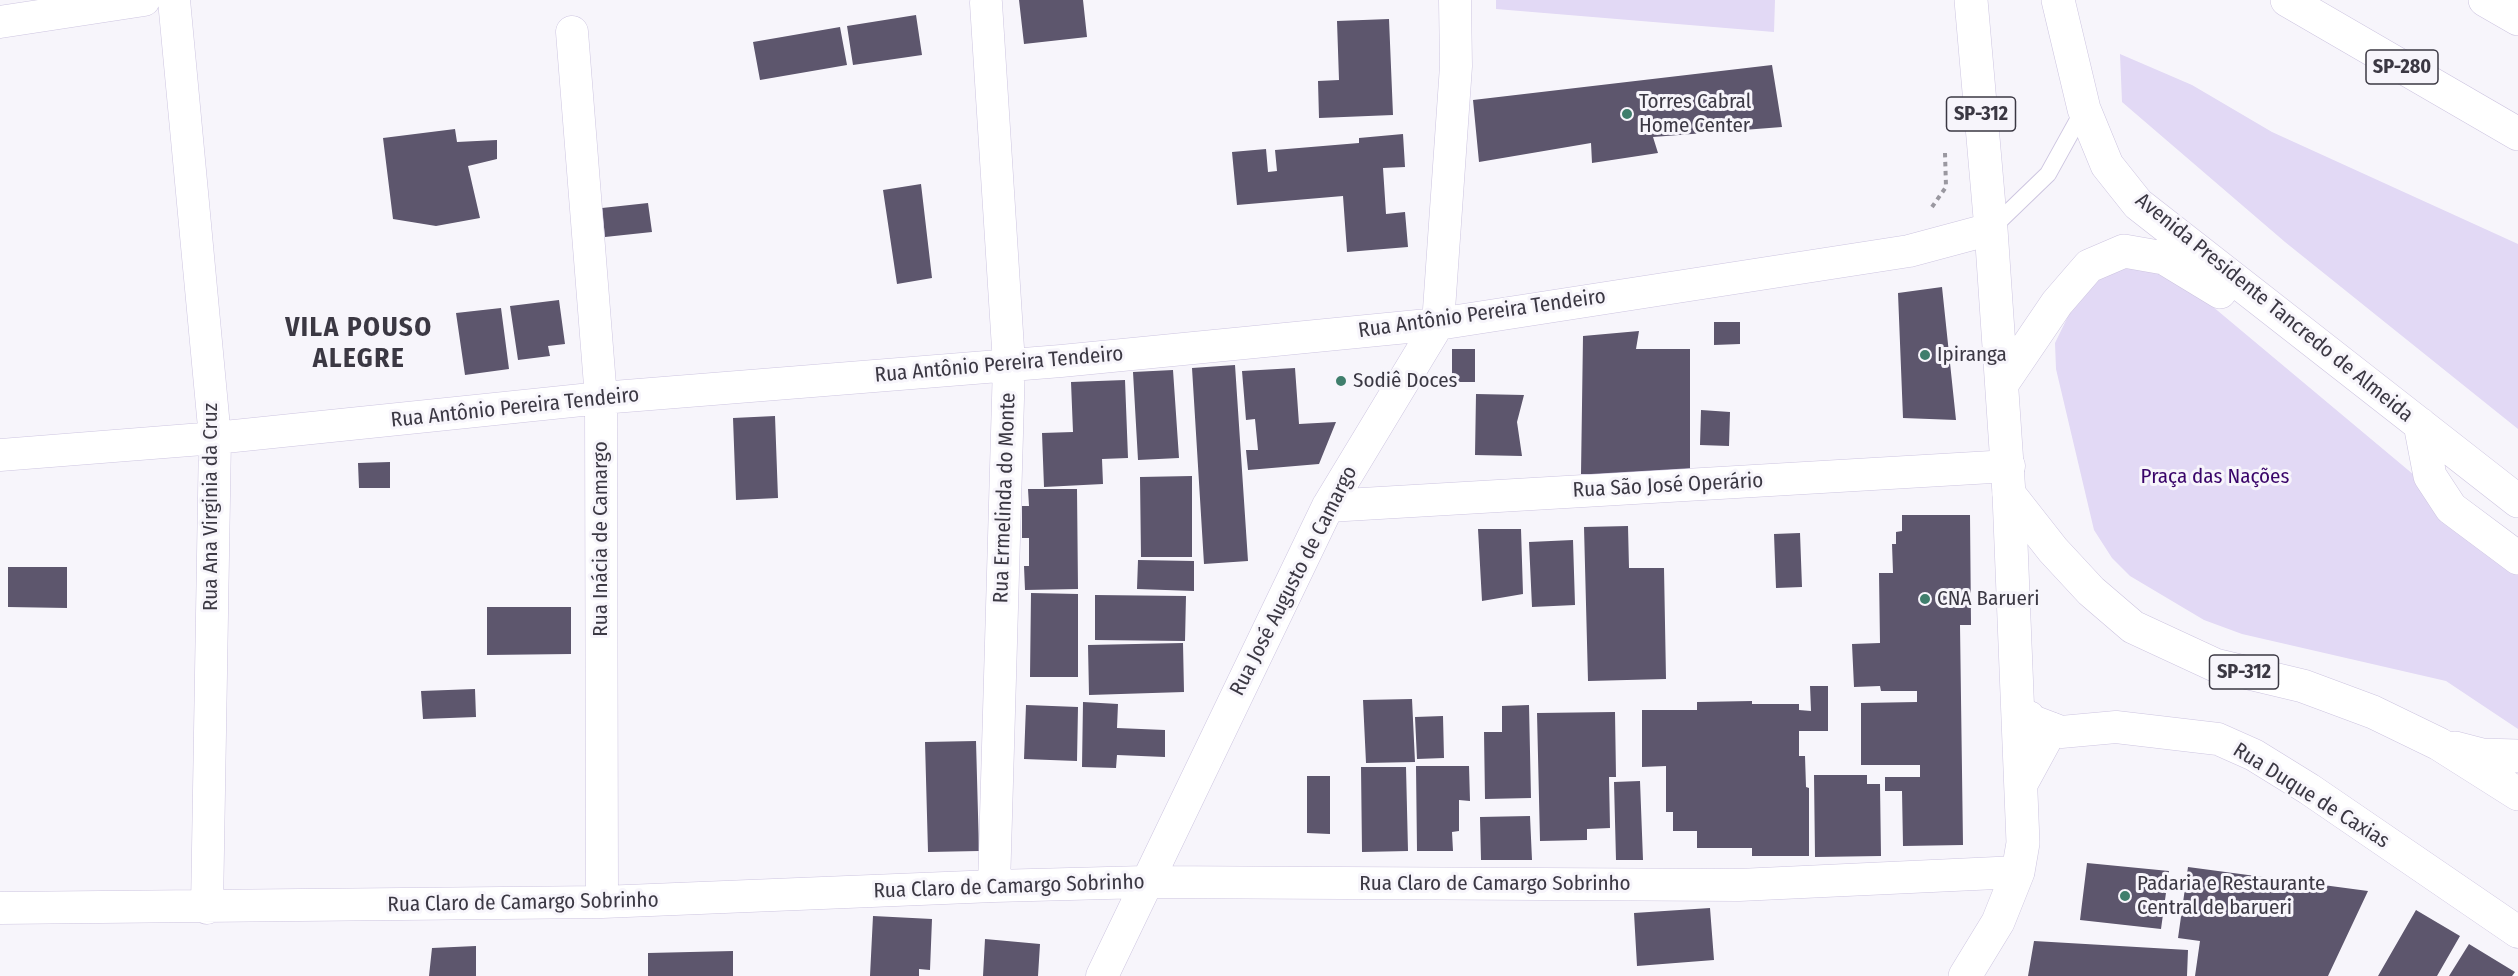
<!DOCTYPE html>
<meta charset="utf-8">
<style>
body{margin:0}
canvas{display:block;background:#f7f5fb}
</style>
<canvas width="2518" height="976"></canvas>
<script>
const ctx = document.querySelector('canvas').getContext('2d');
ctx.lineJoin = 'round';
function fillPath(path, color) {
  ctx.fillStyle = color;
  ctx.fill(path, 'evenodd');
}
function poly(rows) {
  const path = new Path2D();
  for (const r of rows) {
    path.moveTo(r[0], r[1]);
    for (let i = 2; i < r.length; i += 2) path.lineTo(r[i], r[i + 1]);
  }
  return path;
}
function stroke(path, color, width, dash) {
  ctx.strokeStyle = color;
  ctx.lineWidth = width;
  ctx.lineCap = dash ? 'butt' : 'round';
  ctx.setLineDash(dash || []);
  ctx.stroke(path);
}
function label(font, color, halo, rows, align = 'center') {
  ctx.font = font + ' "Fira Sans Condensed",sans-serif';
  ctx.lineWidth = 6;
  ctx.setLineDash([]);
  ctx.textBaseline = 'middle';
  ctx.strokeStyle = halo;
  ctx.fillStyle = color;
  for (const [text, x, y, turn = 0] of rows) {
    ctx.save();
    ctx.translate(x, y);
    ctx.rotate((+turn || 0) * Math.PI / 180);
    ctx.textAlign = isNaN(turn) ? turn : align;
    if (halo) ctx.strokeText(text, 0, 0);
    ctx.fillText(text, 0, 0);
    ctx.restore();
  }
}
fillPath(poly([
 [1496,0,1775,0,1774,32,1496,9],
 [2120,54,2192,85,2272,132,2518,244,2518,429,2285,242,2122,102],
 [2142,263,2169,270,2518,562,2518,729,2446,681,2242,634,2204,620,2130,576,2112,558,2094,530,2056,369,2055,343,2074,304,2090,287,2106,273]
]), '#e2d9f5');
fillPath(poly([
 [1019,0,1083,0,1087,37,1024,44],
 [916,15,922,55,853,65,847,26],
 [1389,19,1393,115,1319,118,1318,81,1339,80,1337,21],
 [840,27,847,65,760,80,753,42],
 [1772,65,1782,127,1653,137,1658,153,1592,163,1591,143,1479,162,1473,100],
 [455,129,457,142,497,140,497,159,468,166,480,218,436,226,393,219,383,138],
 [1403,134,1405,167,1383,168,1386,214,1405,212,1408,247,1347,252,1343,196,1237,205,1232,152,1266,149,1268,172,1277,171,1275,150,1359,143,1359,138],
 [921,184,932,278,897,284,883,190],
 [648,203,652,232,605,237,602,208],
 [1942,287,1956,420,1903,418,1898,293],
 [559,300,565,344,548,346,550,356,518,360,510,306],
 [501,308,509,369,465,375,456,313],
 [1714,322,1740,322,1740,344,1714,345],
 [1639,331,1636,349,1690,349,1690,474,1581,474,1583,336],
 [1452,349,1475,349,1475,382,1452,382],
 [1235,365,1248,561,1204,564,1192,368],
 [1295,368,1299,424,1336,422,1319,464,1248,470,1246,450,1258,450,1255,419,1246,420,1242,371],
 [1173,370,1179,458,1138,460,1133,372],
 [1125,380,1128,458,1102,459,1103,484,1044,487,1042,433,1073,432,1071,382],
 [1476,394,1524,395,1517,422,1522,456,1475,455],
 [1701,410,1730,412,1729,446,1700,445],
 [775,416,778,498,736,500,733,418],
 [390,462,390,488,359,488,358,463],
 [1192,476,1192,557,1141,557,1140,477],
 [1028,489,1077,489,1078,589,1025,590,1024,566,1029,566,1029,538,1022,538,1022,506,1029,506],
 [1902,515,1970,515,1971,625,1960,625,1963,845,1903,846,1902,791,1885,791,1885,777,1920,777,1920,765,1861,765,1861,703,1917,702,1917,691,1881,691,1880,686,1854,687,1852,644,1880,643,1879,573,1893,573,1892,544,1896,544,1896,532,1902,531],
 [1628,526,1629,568,1664,568,1666,679,1588,681,1584,527],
 [1478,529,1521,529,1523,594,1482,601],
 [1800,533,1802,587,1776,588,1774,534],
 [1573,540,1575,605,1532,607,1529,542],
 [1138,560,1194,561,1194,591,1137,589],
 [8,567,67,567,67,608,8,607],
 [1031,593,1078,594,1078,677,1030,677],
 [1095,595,1186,596,1185,641,1095,640],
 [487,607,571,607,571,654,487,655],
 [1183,643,1184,692,1089,695,1088,645],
 [1810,686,1828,686,1828,731,1799,731,1799,756,1805,756,1806,787,1809,788,1809,856,1752,856,1752,848,1697,848,1697,831,1673,831,1673,812,1666,812,1666,766,1642,767,1642,710,1697,710,1697,702,1752,701,1752,704,1799,704,1799,710,1811,711],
 [475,689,476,717,423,719,421,691],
 [1412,699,1415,762,1366,763,1363,700],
 [1083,702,1118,704,1117,728,1165,730,1165,757,1117,755,1116,768,1082,767],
 [1026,705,1078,707,1077,761,1024,759],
 [1529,705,1531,798,1485,799,1484,732,1502,732,1502,706],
 [1615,712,1616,777,1609,777,1610,828,1587,829,1587,840,1540,841,1537,713],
 [1443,716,1444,758,1417,759,1415,717],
 [976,741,979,851,928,852,925,742],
 [1416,766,1469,766,1470,801,1459,800,1459,831,1452,832,1453,851,1417,851],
 [1361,767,1406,767,1408,851,1362,852],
 [1814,775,1867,775,1867,784,1880,784,1881,856,1815,857],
 [1307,776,1330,776,1330,834,1307,833],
 [1640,781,1643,860,1616,860,1614,782],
 [1530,816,1532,860,1481,860,1480,817],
 [2087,863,2169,871,2161,929,2080,920],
 [2188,867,2368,891,2328,976,2195,976,2200,941,2178,938],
 [1710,908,1714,960,1637,966,1634,913],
 [2416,910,2460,936,2437,976,2378,976],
 [873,916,932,919,930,970,919,969,919,976,870,976],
 [985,939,1040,944,1038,976,983,976],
 [2034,941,2188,950,2187,976,2028,976],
 [2469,944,2515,972,2512,976,2449,976],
 [476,946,476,976,429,976,432,948],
 [733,951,733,976,648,976,648,953]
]), '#5d566d');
const lane = poly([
 [1991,229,2048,174,2084,109]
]);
const street = poly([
 [174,0,215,438,207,908],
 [986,3,1009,364,994,886],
 [0,22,144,0],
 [572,32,601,398,602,902],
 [0,455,215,438,601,398,1061,361,1438,324,1909,251,1991,229],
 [1328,506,2009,466],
 [2029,717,2032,721,2061,732,2116,727,2218,739,2254,755,2309,789,2518,932],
 [0,908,602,902,994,886,1145,882,1739,885,2018,872],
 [1102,976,1328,506,1438,324,1456,66,1455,0]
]);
const secondary = poly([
 [2021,784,2051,729],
 [1965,976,1998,922,2018,872,2023,843,2009,494]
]);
const primary = poly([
 [1971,0,1991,229,2009,494,2053,550,2091,591,2133,627,2215,665,2303,686,2373,712,2439,744,2518,794],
 [2058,0,2084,109,2107,165,2138,204,2518,501],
 [2002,384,2057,303,2089,266,2124,251,2164,258,2220,292],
 [2420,424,2430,476,2451,508,2518,558],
 [2455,748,2482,755,2518,756]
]);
const highway = poly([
 [2287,0,2518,134],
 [2485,0,2518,19]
]);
stroke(lane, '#cdc5e0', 18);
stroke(street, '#cdc5e0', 33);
stroke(secondary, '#cdc5e0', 34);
stroke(primary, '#cdc5e0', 34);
stroke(highway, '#cdc5e0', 34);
stroke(poly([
 [1932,207,1946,187,1945,153]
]), '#9a98a0', 4, [4.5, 4.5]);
stroke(lane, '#fff', 16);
stroke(street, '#fff', 32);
stroke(secondary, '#fff', 33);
stroke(primary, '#fff', 33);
stroke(highway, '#fff', 33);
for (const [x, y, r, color] of [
 [1627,114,6,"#3f7e6c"],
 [1925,355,6,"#3f7e6c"],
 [1341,381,6,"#3f7e6c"],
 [1925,599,6,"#3f7e6c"],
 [2125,896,6,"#3f7e6c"]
]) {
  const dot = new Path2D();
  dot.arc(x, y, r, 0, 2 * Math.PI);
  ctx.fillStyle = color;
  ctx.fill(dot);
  stroke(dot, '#f7f5fb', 2);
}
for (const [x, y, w] of [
 [2402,67,72],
 [1981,114,69],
 [2244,672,69]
]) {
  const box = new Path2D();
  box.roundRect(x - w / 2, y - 17, w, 34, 4.5);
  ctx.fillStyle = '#f7f5fb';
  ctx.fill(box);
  stroke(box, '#3b3843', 1.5);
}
label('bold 20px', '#3b3843', null, [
 ["SP-280",2402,67],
 ["SP-312",1981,114],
 ["SP-312",2244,672]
]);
label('21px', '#3b3843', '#f7f5fb', [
 ["Torres Cabral",1639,102],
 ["Home Center",1639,126],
 ["Ipiranga",1937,355],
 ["Sodiê Doces",1353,381],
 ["CNA Barueri",1937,599],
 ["Padaria e Restaurante",2137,884],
 ["Central de barueri",2137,908]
], 'left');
label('21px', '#3b3843', '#f7f5fb', [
 ["Avenida Presidente Tancredo de Almeida",2274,308,39],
 ["Rua Antônio Pereira Tendeiro",1482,314,-8],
 ["Rua Antônio Pereira Tendeiro",999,365,-5],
 ["Rua Antônio Pereira Tendeiro",515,408,-6],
 ["Rua São José Operário",1668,486,-3],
 ["Rua Ermelinda do Monte",1005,498,-88],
 ["Rua Ana Virginia da Cruz",211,507,-90],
 ["Rua Inácia de Camargo",601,539,-90],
 ["Rua José Augusto de Camargo",1294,581,-63],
 ["Rua Duque de Caxias",2311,796,32],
 ["Rua Claro de Camargo Sobrinho",1495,884],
 ["Rua Claro de Camargo Sobrinho",1009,887,-2],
 ["Rua Claro de Camargo Sobrinho",523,903,-1]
]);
label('21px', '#390469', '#f7f5fb', [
 ["Praça das Nações",2215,477]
]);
ctx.letterSpacing = '1.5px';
label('bold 27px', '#3b3843', '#f7f5fb', [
 ["VILA POUSO",359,328],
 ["ALEGRE",359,359]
]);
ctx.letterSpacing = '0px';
</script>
